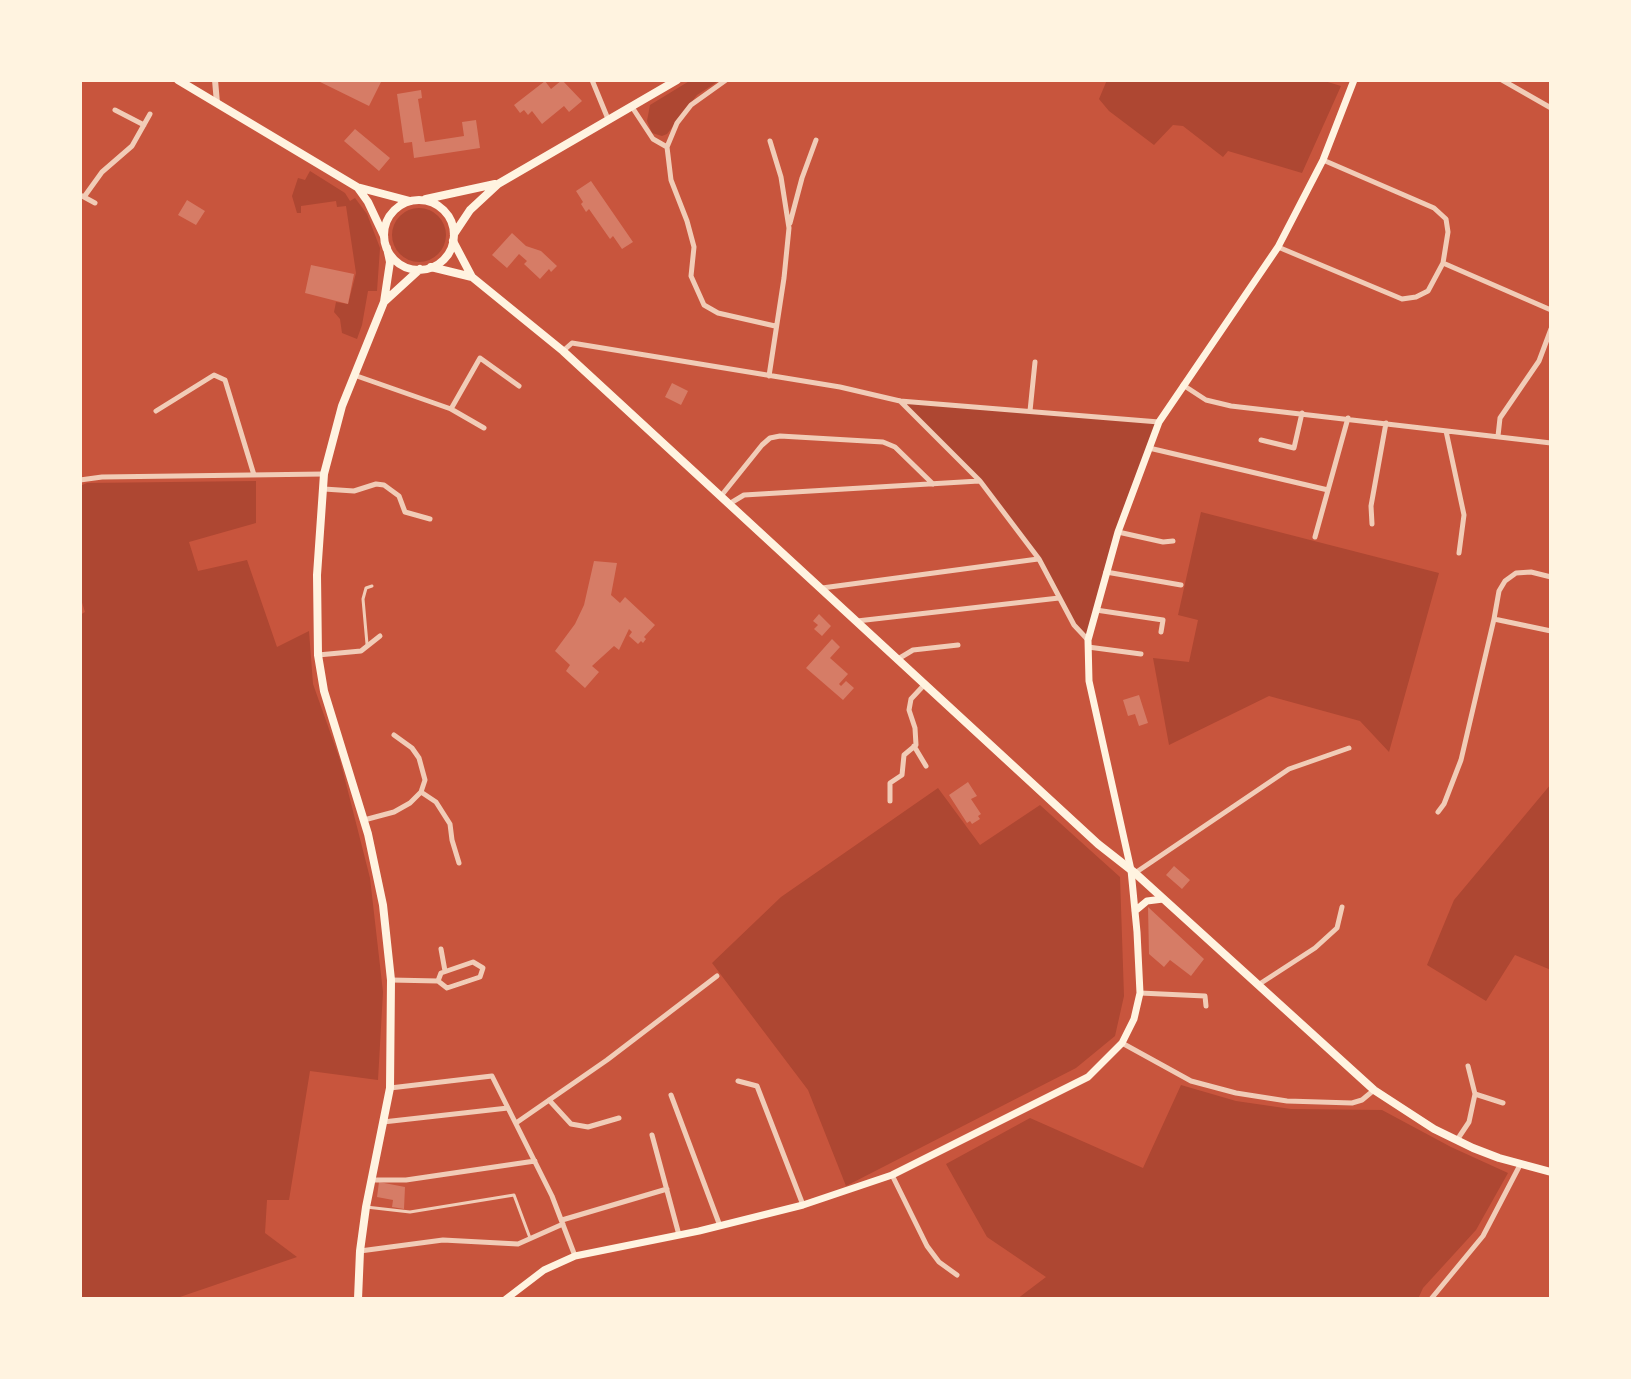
<!DOCTYPE html>
<style>
body{margin:0}
#map{position:relative;width:1631px;height:1379px;overflow:hidden;background:#c8553d;font-family:"Work Sans",sans-serif}
canvas{display:block}
.frame{position:absolute;inset:0;border:82px solid #fff3e0;pointer-events:none}
</style>
<div id="map">
<canvas width="1631" height="1379"></canvas>
<div class="frame"></div>
</div>
<script>
const ctx = document.querySelector('canvas').getContext('2d');
ctx.lineJoin = 'round';
function fillPath(path, color) {
  ctx.fillStyle = color;
  ctx.fill(path, 'evenodd');
}
function poly(rows) {
  const path = new Path2D();
  for (const r of rows) {
    if (r.length === 3) {
      path.moveTo(r[0] + r[2], r[1]);
      path.arc(r[0], r[1], r[2], 0, 2 * Math.PI);
      continue;
    }
    path.moveTo(r[0], r[1]);
    for (let i = 2; i < r.length; i += 2) path.lineTo(r[i], r[i + 1]);
  }
  return path;
}
function stroke(path, color, width, dash) {
  ctx.strokeStyle = color;
  ctx.lineWidth = width;
  ctx.lineCap = dash ? 'butt' : 'round';
  ctx.setLineDash(dash || []);
  ctx.stroke(path);
}
fillPath(poly([
 [691,80,720,80,697,95,667,134,662,136,652,133,647,121,650,105],
 [1107,80,1321,80,1341,86,1302,173,1228,151,1223,157,1183,126,1173,125,1154,145,1109,111,1099,99],
 [310,171,345,193,350,201,355,198,367,214,380,248,377,291,368,291,362,325,357,339,342,333,340,319,334,312,336,302,348,304,356,273,346,206,337,207,336,201,301,206,301,213,297,213,292,196,298,178,305,180],
 [419,235,27],
 [900,401,1159,422,1118,532,1088,640,1074,625,1039,559,980,481],
 [256,481,256,523,189,542,198,571,247,560,277,647,309,631,313,684,340,760,370,878,383,992,378,1080,310,1071,289,1200,267,1200,265,1233,297,1257,174,1299,80,1299,80,615,85,612,80,596,80,486,87,483],
 [1201,512,1439,573,1389,752,1360,721,1269,696,1169,745,1153,658,1189,662,1198,620,1178,615],
 [1551,784,1551,970,1515,955,1486,1001,1427,965,1454,900],
 [938,788,980,845,1040,805,1120,877,1124,996,1115,1036,1076,1068,846,1186,808,1090,712,963,781,897],
 [1181,1085,1236,1101,1291,1109,1382,1110,1451,1147,1508,1173,1476,1230,1423,1288,1418,1299,1017,1299,1046,1277,987,1237,946,1164,1030,1118,1143,1168]
]), '#ae4732');
fillPath(poly([
 [316,80,382,80,369,106],
 [562,80,582,101,569,112,564,106,542,124,532,111,528,115,524,110,520,113,514,105,545,81,551,89],
 [421,90,422,98,418,99,425,142,464,136,462,122,476,120,480,148,414,158,412,142,404,143,397,94],
 [355,129,390,158,379,171,344,141],
 [591,181,633,242,622,249,613,236,610,239,589,209,586,212,581,204,583,202,576,191],
 [187,200,205,211,196,225,178,215],
 [512,233,526,246,541,251,557,266,551,272,549,269,540,279,524,264,527,261,519,254,507,268,492,255],
 [311,265,354,274,348,304,305,293],
 [672,383,688,391,681,405,665,397],
 [594,561,617,563,611,595,620,603,625,597,655,625,644,637,646,639,643,643,641,641,638,644,629,636,632,632,629,629,619,650,614,646,592,666,599,672,585,688,566,671,570,665,555,651,575,624,584,605],
 [819,614,831,626,822,636,814,629,818,625,813,621],
 [832,639,840,647,830,658,848,674,839,684,841,686,846,681,854,688,843,700,806,668],
 [1139,695,1148,723,1139,726,1135,714,1128,716,1123,700],
 [968,782,977,796,971,799,981,814,978,816,980,819,972,824,970,821,967,823,949,795],
 [1174,866,1190,880,1182,889,1166,875],
 [1148,907,1204,959,1191,976,1170,960,1164,967,1149,954],
 [379,1182,405,1187,404,1209,392,1207,393,1200,377,1197]
]), '#d67c66');
stroke(poly([
 [367,644,363,599,366,588,372,586],
 [366,1207,410,1212,514,1195,530,1238]
]), '#f1ccb7', 3);
stroke(poly([
 [592,80,608,119],
 [1502,80,1551,108],
 [632,107,653,139,667,147,671,180,687,221,694,247,691,276,704,305,718,313,775,326],
 [115,110,144,125],
 [667,147,677,123,691,105,726,80],
 [80,195,84,197,102,172,132,146,150,114],
 [84,197,95,203],
 [790,223,802,178,816,140],
 [1278,247,1402,299,1416,297,1428,291,1443,263,1448,232,1446,219,1434,208,1323,160],
 [1443,263,1551,310],
 [563,351,572,343,840,387,900,401,1159,422],
 [354,375,451,409,480,358,519,386],
 [769,376,784,278,789,228,781,177,770,141],
 [1183,385,1206,400,1231,406,1551,443],
 [900,401,980,481,1039,559,1074,625,1088,640],
 [451,409,484,428],
 [156,411,214,375,225,380,254,475],
 [1030,411,1035,362],
 [1446,431,1464,515,1459,553],
 [1498,436,1500,418,1539,361,1551,329],
 [1261,440,1294,448,1302,413],
 [1149,448,1328,490],
 [80,480,102,477,324,474],
 [324,489,354,491,376,484,384,485,399,496,405,512,430,519],
 [721,496,762,445,770,438,780,436,883,442,895,447,933,484],
 [729,504,744,495,979,481],
 [1372,524,1371,506,1386,423],
 [1118,532,1163,542,1173,541],
 [1315,537,1348,418],
 [1106,572,1181,585],
 [822,588,1038,559],
 [1096,610,1163,620,1161,632],
 [1494,619,1499,591,1505,581,1516,573,1531,572,1551,577],
 [857,621,1059,598],
 [1088,647,1141,654],
 [318,655,361,651,380,636],
 [898,659,913,650,958,645],
 [914,746,926,766],
 [421,792,436,802,450,824,452,840,459,863],
 [890,801,890,783,902,775,904,755,916,745,915,728,909,710,911,699,925,684],
 [1438,812,1444,804,1461,760,1494,619,1551,631],
 [364,820,394,812,410,803,421,792,425,780,419,758,412,748,394,735],
 [1135,873,1289,769,1349,748],
 [441,949,445,971],
 [391,980,438,981,447,988,480,977,483,968,473,962,441,973,438,981],
 [1258,985,1315,948,1337,928,1342,907],
 [1140,993,1205,996,1206,1006],
 [1122,1043,1191,1081,1236,1093,1287,1101,1352,1103,1362,1100,1374,1090],
 [738,1081,757,1086,803,1205],
 [390,1088,492,1076,552,1196,575,1256],
 [1475,1094,1503,1103],
 [671,1095,720,1226],
 [549,1100,571,1124,588,1127,619,1118],
 [383,1122,508,1108],
 [516,1123,607,1060,717,976],
 [652,1135,679,1235],
 [1457,1140,1469,1122,1475,1094,1468,1066],
 [892,1175,927,1246,939,1262,957,1275],
 [372,1180,406,1180,535,1161],
 [562,1220,667,1189],
 [360,1251,443,1240,518,1244,563,1224],
 [1431,1299,1483,1236,1520,1165]
]), '#f1ccb7', 5);
stroke(poly([
 [215,80,217,103]
]), '#f1ccb7', 6);
stroke(poly([
 [1135,911,1147,901,1163,899],
 [506,1299,544,1270,575,1256,699,1231,803,1205,892,1175,1088,1077,1122,1043,1134,1019,1140,993,1137,932,1131,870,1089,681,1088,640,1118,532,1159,422,1278,247,1323,160,1354,80]
]), '#fff3e0', 7);
stroke(poly([
 [178,80,357,187,410,201],
 [358,188,368,202,384,236],
 [453,241,472,277],
 [431,267,472,277,563,351,1098,844,1135,873,1374,1090,1434,1129,1473,1148,1499,1158,1551,1172]
]), '#fff3e0', 8);
stroke(poly([
 [426,199,495,184],
 [419,235,35],
 [454,234,470,210,498,184,677,80],
 [385,301,420,269],
 [358,1299,360,1251,366,1207,390,1088,391,980,383,905,368,834,324,691,318,655,317,575,324,474,342,406,384,302,390,262,387,248]
]), '#fff3e0', 8);
</script>
